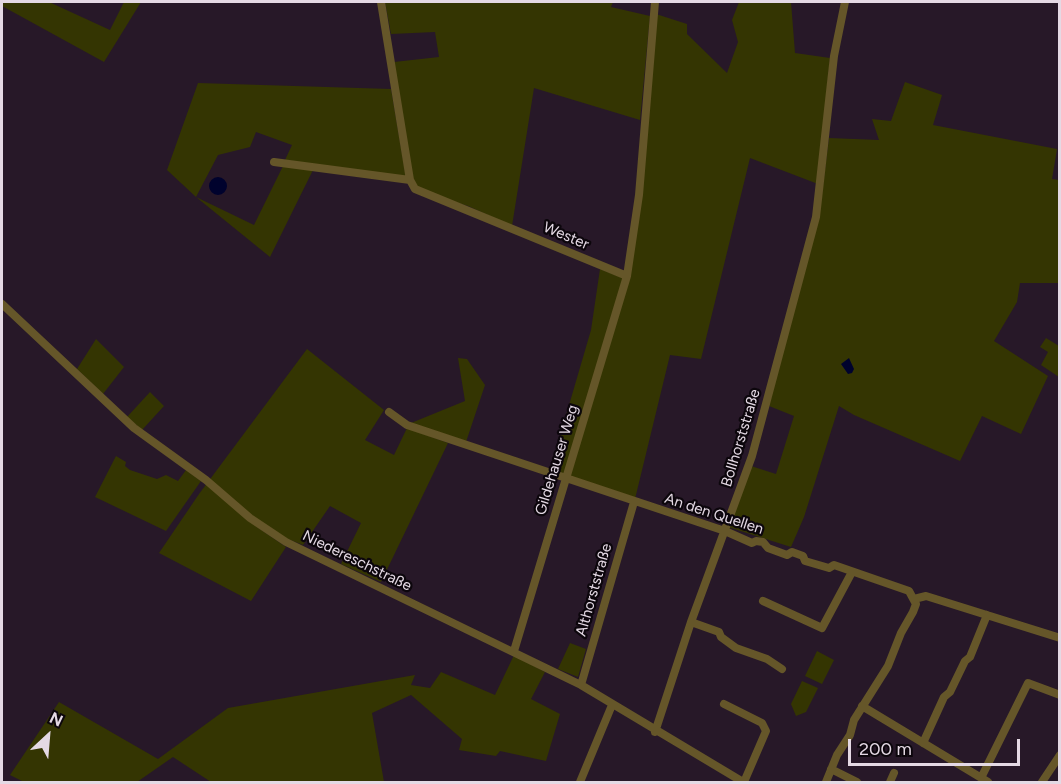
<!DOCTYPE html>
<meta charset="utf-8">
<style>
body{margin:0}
#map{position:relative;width:1061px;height:784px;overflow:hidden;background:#271828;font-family:Figtree,sans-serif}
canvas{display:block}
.frame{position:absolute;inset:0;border:3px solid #e4d9e4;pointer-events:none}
.north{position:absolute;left:18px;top:706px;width:60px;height:60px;-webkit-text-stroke:4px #0c060c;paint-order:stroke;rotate:26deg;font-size:16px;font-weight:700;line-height:24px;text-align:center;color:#e4d9e4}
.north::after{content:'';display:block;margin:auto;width:21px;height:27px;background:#e4d9e4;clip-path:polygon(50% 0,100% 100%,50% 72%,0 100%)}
.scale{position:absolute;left:848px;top:739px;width:172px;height:27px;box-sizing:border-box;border:3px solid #e4d9e4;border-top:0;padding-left:8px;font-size:18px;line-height:21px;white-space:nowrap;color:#e4d9e4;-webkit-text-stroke:4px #0c060c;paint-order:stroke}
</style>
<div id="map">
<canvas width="1061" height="784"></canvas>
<div class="frame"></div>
<div class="north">N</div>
<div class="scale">200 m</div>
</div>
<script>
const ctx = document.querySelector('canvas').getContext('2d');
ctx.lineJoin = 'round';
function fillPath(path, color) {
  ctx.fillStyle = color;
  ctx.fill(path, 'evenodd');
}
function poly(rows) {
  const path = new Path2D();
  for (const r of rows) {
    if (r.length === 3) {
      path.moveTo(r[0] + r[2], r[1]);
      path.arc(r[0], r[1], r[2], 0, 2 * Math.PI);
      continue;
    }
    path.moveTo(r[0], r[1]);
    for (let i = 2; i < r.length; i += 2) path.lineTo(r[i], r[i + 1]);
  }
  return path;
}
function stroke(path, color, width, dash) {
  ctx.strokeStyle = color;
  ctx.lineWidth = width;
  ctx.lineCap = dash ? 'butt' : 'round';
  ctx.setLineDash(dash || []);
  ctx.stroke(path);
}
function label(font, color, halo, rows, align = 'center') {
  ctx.font = font + ' Figtree,sans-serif';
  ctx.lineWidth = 4.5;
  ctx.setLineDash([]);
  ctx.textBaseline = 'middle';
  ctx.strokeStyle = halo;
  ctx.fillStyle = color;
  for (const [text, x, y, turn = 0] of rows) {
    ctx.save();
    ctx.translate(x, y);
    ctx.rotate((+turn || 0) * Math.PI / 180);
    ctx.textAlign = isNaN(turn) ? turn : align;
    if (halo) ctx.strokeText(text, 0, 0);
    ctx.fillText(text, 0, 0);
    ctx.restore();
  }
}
fillPath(poly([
 [2,2,49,2,110,30,124,2,141,2,104,62,2,6],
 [385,2,613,2,611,7,650,16,640,120,534,88,512,226,468,206,427,193,418,187,413,179,394,62,439,57,435,32,391,34],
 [739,2,791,2,795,53,830,58,818,184,750,158,701,359,670,355,635,499,569,477,629,275,656,14,687,24,687,34,727,73,738,42,732,20],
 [905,82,942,95,933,125,1057,149,1052,179,1059,180,1059,283,1020,283,1017,302,994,341,1048,376,1021,434,982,416,960,461,854,415,839,406,804,517,791,547,728,527,751,466,776,474,794,416,769,406,816,217,819,217,829,138,879,140,872,119,891,121],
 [198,83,391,89,406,177,285,160,292,145,256,132,250,147,218,155,196,197,254,225,283,166,313,170,270,257,196,197,167,170],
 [600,269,623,278,564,475,550,470,591,330],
 [1046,338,1059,346,1059,377,1041,365,1048,352,1040,347],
 [96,339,124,367,103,394,77,369],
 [307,349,384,410,365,440,394,455,407,428,448,443,381,582,341,564,361,523,330,506,303,545,257,527,286,547,251,601,159,553,199,494],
 [458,358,467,359,485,385,466,442,411,423,465,401],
 [150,392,164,406,142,430,127,417],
 [116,456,126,462,125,466,130,470,157,479,166,475,178,481,186,470,201,481,166,531,95,497],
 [570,643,586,649,578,677,558,669],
 [817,651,834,660,822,684,805,676],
 [514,655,545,672,531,699,560,714,546,761,500,751,496,756,459,750,462,739,411,695,372,713,384,782,211,782,173,757,137,782,24,782,10,775,59,702,158,759,228,708,415,675,411,685,430,688,441,672,495,695],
 [802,681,818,688,806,712,796,716,791,704]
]), '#343502');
fillPath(poly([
 [218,186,9],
 [849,358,854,369,852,373,848,374,841,364]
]), '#00022d');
stroke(poly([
 [381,2,410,180,415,189,627,276],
 [274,162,410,180],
 [2,304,134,428,206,480,250,518,286,542,581,685,743,782],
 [389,412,407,425,725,531,752,543,756,541,763,542,768,548,787,555,792,552,803,556,805,561,829,568,834,565,909,591,916,604,913,612,901,633,888,666,854,720,850,735,837,755,826,782],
 [914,599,926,596,1060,638],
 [763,601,822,628,852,572],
 [691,622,719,632,721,637,736,648,767,659,782,669],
 [514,651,627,276,639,195,655,2],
 [581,685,634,502],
 [724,704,762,723,766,731,744,782],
 [862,706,988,782],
 [655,732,691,622,752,456,816,217,834,56,845,2],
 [923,743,944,697,950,692,965,661,970,657,987,615],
 [831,769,857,782],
 [981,778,1028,683,1060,695],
 [580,782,612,705],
 [890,782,894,773],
 [1042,782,1060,755]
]), '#655629', 8);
label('15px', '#e4d9e4', '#0c060c', [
 ["Wester",566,236,23],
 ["Bollhorststraße",741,438,-73],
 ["Gildehauser Weg",557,460,-73],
 ["An den Quellen",714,514,18],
 ["Niedereschstraße",357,561,26],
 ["Althorststraße",594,590,-74]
]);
</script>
